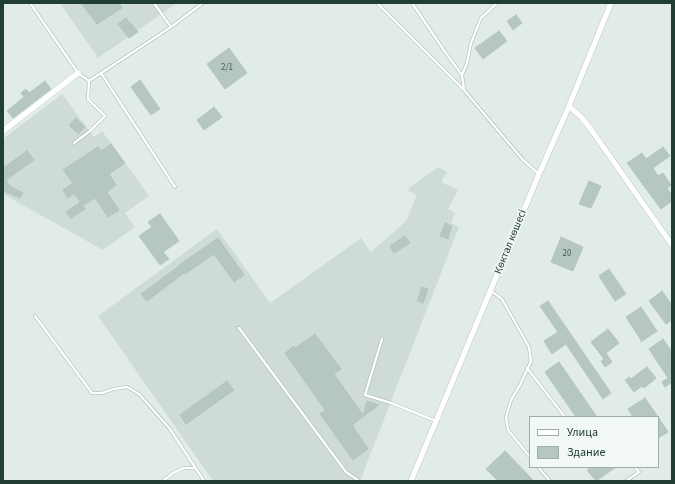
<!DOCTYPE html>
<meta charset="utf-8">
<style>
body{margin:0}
#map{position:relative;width:675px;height:484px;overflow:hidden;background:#e1ece6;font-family:"Source Sans 3",sans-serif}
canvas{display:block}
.frame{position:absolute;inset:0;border:4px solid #203e34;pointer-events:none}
.legend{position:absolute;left:529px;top:416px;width:130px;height:52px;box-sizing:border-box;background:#f2f9f5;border:1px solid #9eaea8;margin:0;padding:5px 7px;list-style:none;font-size:12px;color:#203e34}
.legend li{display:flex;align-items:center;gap:8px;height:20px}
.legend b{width:20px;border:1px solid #9eaea8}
</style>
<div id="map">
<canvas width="675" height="484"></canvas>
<div class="frame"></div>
<ul class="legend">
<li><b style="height:5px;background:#fff"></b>Улица</li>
<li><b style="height:11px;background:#b6c7bf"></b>Здание</li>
</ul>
</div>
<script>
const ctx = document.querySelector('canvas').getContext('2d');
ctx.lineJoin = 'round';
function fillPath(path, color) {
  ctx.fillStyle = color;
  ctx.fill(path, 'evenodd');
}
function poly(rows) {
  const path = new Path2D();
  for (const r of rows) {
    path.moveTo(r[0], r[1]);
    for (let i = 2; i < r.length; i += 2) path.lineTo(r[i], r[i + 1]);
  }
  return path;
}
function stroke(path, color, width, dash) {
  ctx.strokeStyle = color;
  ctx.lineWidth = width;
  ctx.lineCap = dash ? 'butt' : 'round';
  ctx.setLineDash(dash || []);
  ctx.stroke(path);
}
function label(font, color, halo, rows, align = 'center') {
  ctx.font = font + ' "Source Sans 3",sans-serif';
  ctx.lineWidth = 3.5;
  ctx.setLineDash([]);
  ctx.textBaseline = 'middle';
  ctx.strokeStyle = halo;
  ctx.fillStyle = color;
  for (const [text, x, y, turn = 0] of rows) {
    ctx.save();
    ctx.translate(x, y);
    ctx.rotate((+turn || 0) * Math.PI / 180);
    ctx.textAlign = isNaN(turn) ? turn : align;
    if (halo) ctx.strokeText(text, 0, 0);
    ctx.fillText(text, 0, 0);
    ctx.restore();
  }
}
fillPath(poly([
 [60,3,177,3,98,58],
 [62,94,94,137,102,131,149,196,125,213,135,227,103,250,3,194,3,139],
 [438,167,447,172,441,182,458,190,448,209,455,213,451,223,459,227,360,481,213,481,98,316,217,229,270,303,361,238,371,252,406,221,417,195,408,191,410,187]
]), '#cfdcd5');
const building = poly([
 [81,3,119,3,122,8,97,24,81,3],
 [516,15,522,23,513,30,507,21,516,15],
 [126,18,138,32,129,38,118,24,126,18],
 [499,31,507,41,483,59,475,48,499,31],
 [229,48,247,73,225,89,207,64,229,48],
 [140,80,160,109,151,115,131,87,140,80],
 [45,81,51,89,13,118,7,111,24,97,21,93,26,89,29,93,45,81],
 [214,107,222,117,204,130,197,120,214,107],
 [76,118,85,127,78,134,69,125,76,118],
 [111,144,125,163,109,174,116,185,107,192,119,210,108,217,95,198,83,206,74,193,68,198,63,190,73,183,63,170,98,147,101,151,111,144],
 [663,147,670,156,653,168,658,176,663,173,671,185,667,188,672,196,672,201,661,209,627,163,642,153,646,159,663,147],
 [27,151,34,160,6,180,10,186,23,193,20,198,6,192,3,188,3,168,27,151],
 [589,181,601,186,591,208,579,204,589,181],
 [80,202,85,209,71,218,66,212,80,202],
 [160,214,179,241,163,252,169,259,160,265,139,236,152,227,148,222,160,214],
 [445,223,452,226,448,239,440,236,445,223],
 [405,236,410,243,394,253,390,246,405,236],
 [561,237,583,247,573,271,551,262,561,237],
 [218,238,244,275,234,282,214,254,185,274,184,273,147,301,141,294,179,266,179,265,218,238],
 [609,269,626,294,615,301,599,276,609,269],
 [422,287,428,289,423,303,417,301,422,287],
 [662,291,672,305,672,320,666,324,649,301,662,291],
 [548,301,611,393,603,399,566,344,552,354,544,341,558,332,540,306,548,301],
 [641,307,657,331,641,342,641,340,626,317,641,307],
 [608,329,619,343,606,353,612,362,605,367,601,361,604,359,591,342,608,329],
 [315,334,341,369,334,374,363,415,367,401,379,405,352,425,368,449,353,460,320,414,325,410,285,353,294,346,295,348,315,334],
 [663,339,672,352,672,383,672,382,665,387,662,382,668,378,649,349,663,339],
 [559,362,597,417,576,417,545,372,559,362],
 [647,367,656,378,644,388,642,386,634,392,625,380,629,377,631,379,647,367],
 [227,381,234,390,186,424,180,415,227,381],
 [645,398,658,417,633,417,628,409,645,398],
 [658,417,668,432,658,438,658,417],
 [505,451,534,481,498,481,486,469,505,451],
 [591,467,616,467,596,481,587,470,591,467]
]);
fillPath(building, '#b6c7bf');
stroke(building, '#b3c6bd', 1);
const service = poly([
 [30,3,78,73,89,81,171,27,203,3],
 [154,3,171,27],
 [377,3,464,90,523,160,539,174],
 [412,3,443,49,462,75,464,89],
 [101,73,175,187],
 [462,75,467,63,471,43,481,18,497,3],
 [74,143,90,131,105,116,88,99,89,81],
 [491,291,502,299,529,347,531,361,520,385,511,400,506,417,508,430,530,457],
 [35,316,92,393,102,393,114,389,127,387,139,394,170,429,204,481],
 [239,328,346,472,359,481],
 [382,339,365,395,391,403,436,421],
 [527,368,565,417],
 [538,467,550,481],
 [163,481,173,473,184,468,195,468],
 [626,481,639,472,635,467]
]);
const minor = poly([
 [569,106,582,118,590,128,672,245],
 [3,131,78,73],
 [411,481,539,174,569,106,611,3]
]);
stroke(service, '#a3b4ad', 3.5);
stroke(minor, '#a3b4ad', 6);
stroke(service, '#fff', 2.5);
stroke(minor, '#fff', 5.5);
label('9px', '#466057', null, [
 ["2/1",227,68],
 ["20",567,254]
]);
label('11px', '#203e34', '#f2f9f5', [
 ["Көктал көшесі",511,242,-68]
]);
</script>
